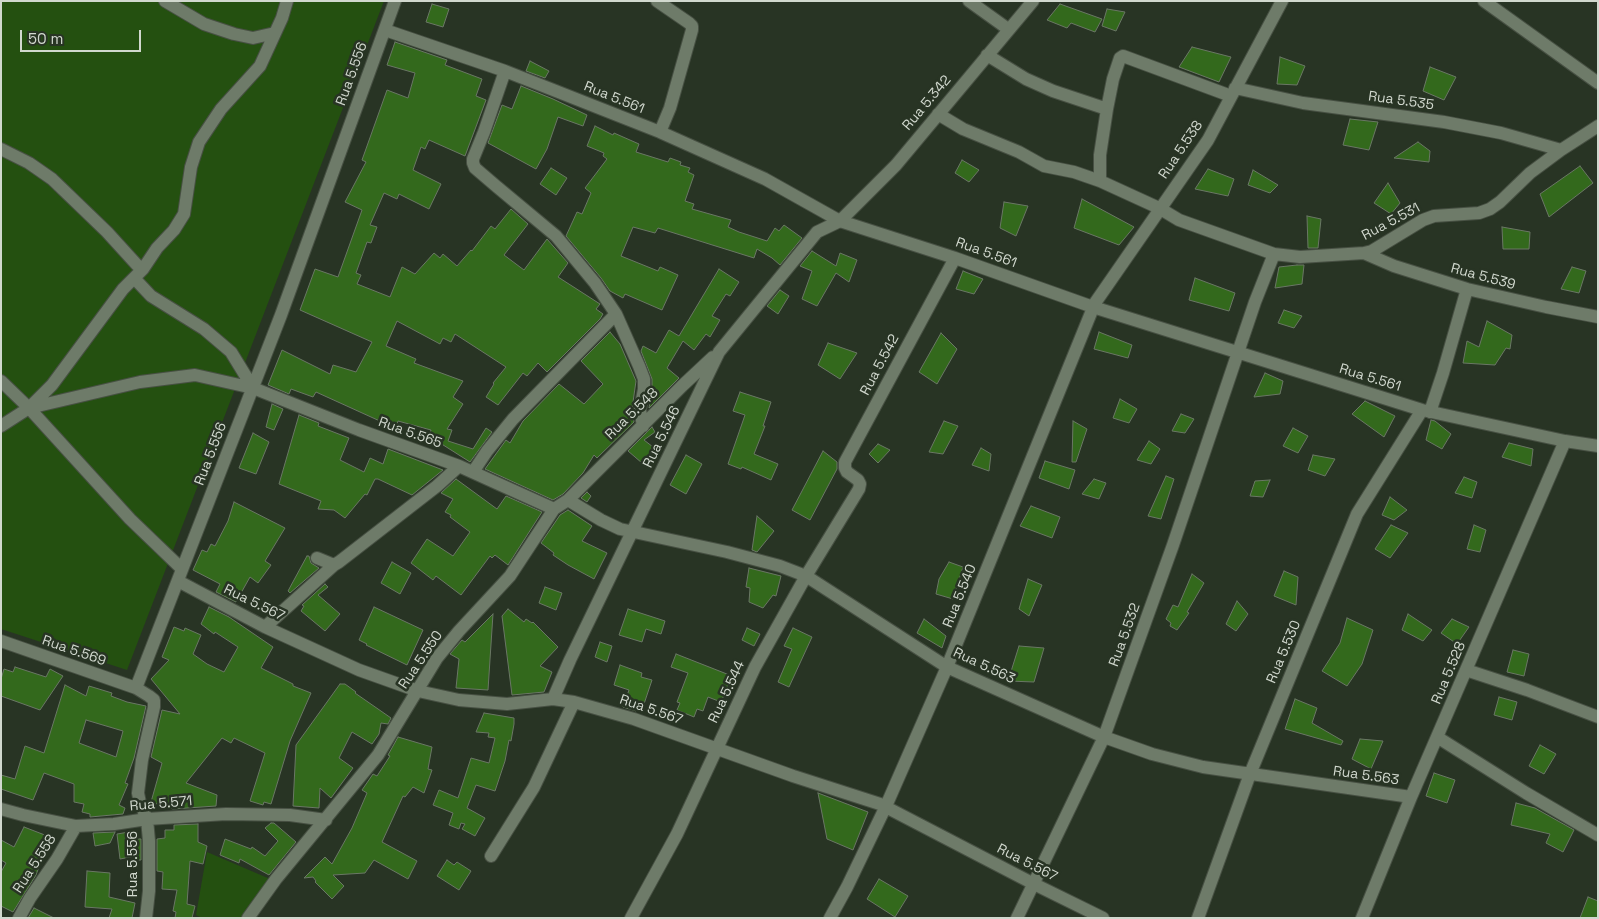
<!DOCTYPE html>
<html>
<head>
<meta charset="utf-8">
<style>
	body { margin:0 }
	#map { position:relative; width:1599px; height:919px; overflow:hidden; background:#283424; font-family:"Space Grotesk",sans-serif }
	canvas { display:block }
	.frame { position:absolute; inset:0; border:2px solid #d1d8ce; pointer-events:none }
	.scale { position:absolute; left:20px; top:30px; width:121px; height:22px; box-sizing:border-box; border:2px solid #d1d8ce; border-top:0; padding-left:6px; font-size:15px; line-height:18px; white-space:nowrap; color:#d1d8ce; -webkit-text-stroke:4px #283424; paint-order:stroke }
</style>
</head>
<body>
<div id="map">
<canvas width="1599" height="919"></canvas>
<div class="frame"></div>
<div class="scale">50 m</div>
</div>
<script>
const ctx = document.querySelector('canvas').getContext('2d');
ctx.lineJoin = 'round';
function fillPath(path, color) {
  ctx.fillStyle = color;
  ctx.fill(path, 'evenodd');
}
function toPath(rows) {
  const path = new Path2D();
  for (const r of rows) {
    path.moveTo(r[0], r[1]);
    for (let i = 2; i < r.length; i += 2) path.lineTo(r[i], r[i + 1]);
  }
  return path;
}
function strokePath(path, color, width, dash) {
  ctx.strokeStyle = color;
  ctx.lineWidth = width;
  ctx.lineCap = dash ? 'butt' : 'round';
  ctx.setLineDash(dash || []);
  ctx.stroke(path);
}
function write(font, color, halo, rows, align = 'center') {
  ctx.font = font + ' "Space Grotesk",sans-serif';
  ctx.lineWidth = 5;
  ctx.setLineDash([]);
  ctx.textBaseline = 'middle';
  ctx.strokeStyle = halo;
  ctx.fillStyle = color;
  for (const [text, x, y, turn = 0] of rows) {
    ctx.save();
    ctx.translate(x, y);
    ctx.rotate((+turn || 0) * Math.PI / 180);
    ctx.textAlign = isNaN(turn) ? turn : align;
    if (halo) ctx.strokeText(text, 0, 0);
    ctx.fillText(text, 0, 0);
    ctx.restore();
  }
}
const green = toPath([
	[1,1,384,1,127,670,1,629],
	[207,852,270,879,244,918,202,918,196,915]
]);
const building = toPath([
	[432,4,449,9,443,27,426,22,432,4],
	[1060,4,1102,19,1095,32,1071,23,1067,28,1047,20,1060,4],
	[1107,9,1125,12,1116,31,1102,26,1107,9],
	[395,42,447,60,445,65,482,79,476,96,486,100,465,156,429,140,425,149,421,147,413,170,441,184,429,209,399,194,397,199,384,193,370,225,377,227,371,243,367,242,356,273,361,275,357,284,390,297,402,267,415,274,434,253,440,258,443,254,457,266,471,250,472,251,491,226,495,229,511,209,528,224,504,255,524,270,547,239,568,263,558,277,600,304,596,309,603,314,600,319,547,372,538,363,527,376,523,373,498,405,486,397,494,384,493,383,506,367,455,334,451,342,443,338,440,344,397,321,386,346,416,359,414,363,463,381,453,397,463,404,447,429,452,430,448,441,473,449,486,428,492,432,470,462,429,436,431,430,398,421,396,427,382,422,316,392,313,397,291,389,289,394,268,385,282,350,330,374,333,365,356,372,372,342,300,310,315,269,338,277,362,210,345,202,366,162,362,160,387,90,408,98,415,73,387,65,395,42],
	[1192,47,1231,57,1219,82,1179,67,1192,47],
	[1280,57,1305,66,1297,85,1277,84,1280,57],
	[530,61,549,71,545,78,526,71,530,61],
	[1430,67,1456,77,1444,100,1423,91,1430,67],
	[521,86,553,99,587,115,583,126,558,117,547,149,536,169,488,143,502,105,512,109,521,86],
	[1350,119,1378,122,1369,150,1343,145,1350,119],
	[595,126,613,135,614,133,639,144,636,152,668,162,670,158,681,162,680,165,690,168,688,172,694,175,685,201,694,204,692,209,731,220,728,227,739,232,767,241,775,228,779,231,784,225,802,238,780,265,772,258,757,249,754,258,658,228,655,233,633,227,621,256,658,271,660,267,678,275,662,310,625,294,623,298,610,291,601,278,566,236,577,212,582,214,591,193,585,188,607,159,603,156,604,153,587,146,595,126],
	[1418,142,1430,151,1429,162,1394,158,1418,142],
	[962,160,979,170,969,182,955,173,962,160],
	[1580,166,1593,183,1549,217,1540,194,1580,166],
	[551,168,567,178,556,195,540,184,551,168],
	[1208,169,1234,179,1228,196,1195,189,1208,169],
	[1253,170,1278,185,1270,193,1248,185,1253,170],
	[1388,183,1400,203,1391,214,1374,203,1388,183],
	[1082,199,1134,227,1119,245,1074,228,1082,199],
	[1004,202,1028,206,1016,236,1000,228,1004,202],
	[1307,216,1321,219,1318,248,1308,248,1307,216],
	[1502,227,1530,232,1529,249,1503,249,1502,227],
	[812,251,836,266,840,253,857,260,849,282,836,273,817,306,802,299,812,271,800,266,812,251],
	[1297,265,1304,265,1302,284,1275,288,1279,267,1297,265],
	[1572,267,1586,271,1579,293,1561,289,1572,267],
	[719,269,739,282,730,296,726,294,712,316,720,320,710,337,706,334,694,350,683,341,667,368,679,378,649,408,652,390,652,379,641,351,643,346,656,353,669,330,679,336,719,269],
	[963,271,983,279,974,294,956,289,963,271],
	[1195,278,1235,293,1229,311,1189,300,1195,278],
	[780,290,789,296,778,314,767,306,780,290],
	[1284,310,1302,316,1294,328,1278,323,1284,310],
	[1487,321,1512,335,1510,349,1506,348,1495,365,1463,363,1467,341,1479,347,1487,321],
	[610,332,620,344,636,381,632,409,634,422,597,458,594,455,583,473,563,494,553,500,485,469,506,440,510,443,523,421,559,384,584,404,603,384,581,361,610,332],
	[1099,332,1132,345,1128,358,1094,349,1099,332],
	[941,333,957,349,937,384,919,372,941,333],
	[828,343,857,353,840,379,818,365,828,343],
	[1265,373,1283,381,1280,394,1254,397,1265,373],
	[740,392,771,402,763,426,765,426,754,454,778,464,771,480,742,467,741,469,728,464,745,415,733,411,740,392],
	[1120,399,1137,409,1129,423,1113,418,1120,399],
	[1365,401,1395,416,1384,437,1352,414,1365,401],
	[272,404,283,409,274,430,266,427,272,404],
	[1181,414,1194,419,1185,433,1172,431,1181,414],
	[299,415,319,423,318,426,349,438,340,460,364,472,370,458,383,464,388,449,443,470,412,495,378,479,375,479,367,495,365,494,345,518,334,510,318,509,321,501,279,484,299,415],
	[1431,420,1435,421,1451,434,1442,449,1426,440,1431,420],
	[944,421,958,426,943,454,929,452,944,421],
	[1073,421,1087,429,1076,462,1072,462,1073,421],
	[652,427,655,432,644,440,653,447,650,451,651,452,642,463,628,451,652,427],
	[1293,428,1308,436,1298,453,1283,446,1293,428],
	[253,433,269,442,256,474,239,468,253,433],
	[1149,441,1160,449,1151,464,1137,460,1149,441],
	[1509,443,1533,449,1531,466,1502,457,1509,443],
	[878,444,890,450,878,463,869,454,878,444],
	[981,448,991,454,989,471,972,465,981,448],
	[823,451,837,462,837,469,810,520,792,510,823,451],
	[686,455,702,464,686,494,670,485,686,455],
	[1313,455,1335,459,1325,476,1308,470,1313,455],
	[1045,461,1075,470,1069,489,1039,478,1045,461],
	[1166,476,1174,479,1161,519,1148,516,1166,476],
	[1464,477,1477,482,1472,498,1455,493,1464,477],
	[456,479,497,509,506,496,542,512,508,565,495,555,492,558,490,556,461,595,436,576,433,580,411,563,427,539,453,556,470,532,450,517,451,515,445,512,453,499,441,493,456,479],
	[1094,479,1106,483,1099,499,1082,494,1094,479],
	[1270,480,1263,497,1250,496,1255,481,1270,480],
	[587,492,591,496,587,502,581,498,587,492],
	[1390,497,1407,510,1394,520,1382,515,1390,497],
	[234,502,285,528,265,561,271,565,258,583,250,577,236,602,216,592,220,584,193,570,202,550,207,552,211,544,215,546,228,521,234,502],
	[1031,506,1060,517,1052,538,1020,526,1031,506],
	[568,510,592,526,582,541,607,553,594,579,568,565,553,555,554,553,541,543,560,515,568,510],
	[757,516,774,531,757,552,752,550,757,516],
	[1391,525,1408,533,1390,558,1375,549,1391,525],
	[1474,525,1486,530,1480,552,1467,549,1474,525],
	[307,556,309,556,311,563,319,568,290,593,288,591,307,556],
	[392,562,411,573,400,594,381,583,392,562],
	[949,562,963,567,953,599,936,594,939,579,949,562],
	[749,568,781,576,776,596,773,595,763,608,749,602,750,588,746,587,749,568],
	[1284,571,1298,577,1296,605,1274,596,1284,571],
	[1192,574,1204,583,1187,612,1189,613,1177,630,1170,626,1171,623,1166,619,1173,605,1178,607,1192,574],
	[1028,579,1042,585,1029,616,1019,609,1028,579],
	[325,584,328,587,318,595,340,614,325,631,301,611,304,606,302,605,325,584],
	[545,587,562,593,556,610,539,603,545,587],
	[1237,601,1248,614,1236,631,1226,624,1237,601],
	[209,607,229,617,273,647,261,668,293,684,293,686,311,693,290,741,271,804,264,802,263,805,250,801,265,753,234,738,231,743,222,738,186,783,217,795,216,806,173,809,151,802,162,763,151,757,162,710,180,714,151,679,169,660,162,657,174,627,184,631,185,628,201,635,193,654,207,664,224,672,238,647,215,632,214,634,201,624,209,607],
	[374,607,423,630,407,665,366,645,367,644,359,640,374,607],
	[508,609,524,622,526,619,532,623,533,622,558,647,540,666,552,672,544,692,512,695,502,616,508,609],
	[628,609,665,621,661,634,646,629,642,642,619,635,628,609],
	[493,614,488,690,456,688,459,659,450,654,462,640,465,642,493,614],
	[1408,614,1432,630,1423,641,1402,630,1408,614],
	[1347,618,1373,630,1362,664,1347,686,1322,671,1340,643,1347,618],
	[924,619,946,636,942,648,917,633,924,619],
	[1452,619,1469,627,1457,644,1441,633,1452,619],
	[747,628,760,634,754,646,742,640,747,628],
	[793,628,812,637,789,687,778,682,792,649,784,646,793,628],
	[600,642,612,646,607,662,595,657,600,642],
	[1019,646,1044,648,1034,682,1008,681,1019,646],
	[1513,650,1529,654,1524,676,1507,672,1513,650],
	[676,654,732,676,721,702,708,697,703,711,697,709,694,717,677,710,680,703,677,702,688,673,671,667,676,654],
	[620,665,642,673,641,677,652,680,644,704,638,702,636,711,623,707,629,690,614,685,620,665],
	[15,667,46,677,50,669,63,676,40,710,1,696,1,679,4,669,13,672,15,667],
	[340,684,345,684,356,692,355,693,391,718,388,724,381,723,379,734,372,744,352,732,339,758,353,768,331,798,320,788,319,808,293,806,296,745,340,684],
	[65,685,86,696,89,686,112,693,111,696,127,702,146,706,134,758,125,783,128,784,119,805,125,808,123,814,90,817,90,814,82,812,84,804,74,802,74,784,44,773,33,800,1,789,1,775,15,779,25,746,44,753,65,685],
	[86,720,123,731,116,757,79,743,86,720],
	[1499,697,1517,702,1512,720,1494,715,1499,697],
	[1295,699,1317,708,1312,723,1343,741,1341,745,1285,729,1295,699],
	[484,713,514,718,514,724,511,741,509,740,505,761,495,791,476,785,467,808,485,818,475,836,462,829,465,824,461,823,459,829,449,825,453,813,433,805,439,790,458,798,471,758,489,763,495,738,488,737,489,733,476,732,484,713],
	[398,737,432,747,428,769,432,770,424,793,413,787,405,797,403,796,382,842,417,861,408,879,374,860,365,873,333,875,344,886,332,899,315,882,316,881,313,877,304,878,325,857,332,864,352,828,367,793,362,790,373,774,377,776,390,756,388,755,398,737],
	[1360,739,1383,741,1371,769,1352,759,1360,739],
	[1540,745,1556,754,1544,774,1529,766,1540,745],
	[1434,773,1455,780,1447,803,1426,796,1434,773],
	[818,793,868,812,853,850,827,839,818,793],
	[1516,803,1535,808,1574,830,1563,852,1546,843,1550,834,1511,825,1516,803],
	[271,823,274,823,296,842,269,875,240,859,239,863,220,855,225,839,251,849,252,847,265,856,278,841,265,828,271,823],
	[198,824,198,842,207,846,203,864,190,861,187,904,195,906,192,918,175,918,176,912,173,911,177,890,162,889,163,872,157,871,157,839,165,838,165,830,174,830,174,825,198,824],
	[24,827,50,837,36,875,13,912,1,906,1,872,6,863,1,860,1,840,14,847,24,827],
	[135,831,137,839,141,839,141,860,135,860,136,856,120,859,117,834,135,831],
	[115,832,110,843,95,846,93,833,115,832],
	[447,860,454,865,457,862,471,871,459,890,437,876,447,860],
	[87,871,110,873,109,897,135,903,132,918,109,918,112,909,85,907,87,871],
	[879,879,908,896,895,917,867,899,879,879],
	[1588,897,1598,901,1598,918,1580,918,1588,897],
	[34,908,54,918,28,918,34,908]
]);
const minor = toPath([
	[165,1,204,24,234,34,253,38,275,33],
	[657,1,689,23,692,26,692,30,670,108,660,132],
	[969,1,1008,29],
	[1484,1,1598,83],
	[385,30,505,71,660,132,765,179,840,221,955,258,1093,307,1422,410,1565,441,1598,446],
	[987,55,1026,79,1053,91,1107,109],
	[505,71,484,132,473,159,473,163,475,168,496,186,556,236,595,283,616,314,639,366,644,379,644,389,640,410,643,426],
	[1235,88,1303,103,1444,122,1501,133,1561,150],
	[938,114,963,129,1019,152,1044,166,1074,172,1100,181,1159,208,1179,220,1274,254,1300,257,1364,253,1372,251,1423,220,1434,216,1479,213,1490,209,1500,202,1530,173,1561,150,1598,126],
	[1,149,29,163,52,179,107,232,137,265,143,269],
	[1100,181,1100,155,1107,109,1113,79,1120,58,1123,56,1231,96],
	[1364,253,1394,266,1467,289,1546,307,1598,317],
	[134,278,151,296,204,329,231,352,253,388],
	[1,381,29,408,130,519,182,569],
	[29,408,140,382,195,375,253,388,359,430,459,466,554,509],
	[1430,412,1443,373,1467,289],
	[1,426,29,408,52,385,123,289,143,269,157,248,174,230,184,214,191,167,199,142,221,109,260,66,282,18,287,1],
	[473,472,487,451,513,419,616,314],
	[568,500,601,520,620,529,727,552,780,566,806,576,947,667,1104,737,1152,754,1203,767,1411,797],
	[317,558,334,565,339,562,437,486,459,466],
	[178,581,265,627,359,670,418,691,459,700,507,704,553,699,574,702,634,719,793,776,880,804,1034,884,1103,918],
	[265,627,334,565],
	[1,641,136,688,149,696,154,700,154,707,142,760,138,793,140,803,147,819,149,841,149,891,146,918],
	[1466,670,1527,690,1598,717],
	[136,688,281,315,395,1],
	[553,699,570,660,719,352,817,232,840,221,896,165,1033,1],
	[1437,737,1526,793,1598,835],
	[1,809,23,815,76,826,114,824,147,819,226,814,290,815,326,820],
	[491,856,534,787,574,702],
	[19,918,30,898,57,859,76,826],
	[248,918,276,879,378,755,437,658,459,631,510,576,554,509,568,500,682,386,713,357],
	[631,918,677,834,755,667,806,576,859,489,860,484,858,480,847,472,845,468,845,462,955,258],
	[830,918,847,887,886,806,947,667,1095,303,1208,140,1282,1],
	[1017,918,1104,737,1173,545,1255,302,1274,254],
	[1198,918,1250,774,1357,514,1422,410],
	[1362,918,1411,797,1565,441]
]);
const streetNames = [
	["Rua 5.556",352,74,-70],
	["Rua 5.561",614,98,22],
	["Rua 5.535",1401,101,8],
	["Rua 5.342",927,103,-50],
	["Rua 5.538",1181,150,-56],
	["Rua 5.531",1391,222,-28],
	["Rua 5.561",986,253,20],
	["Rua 5.539",1483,277,15],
	["Rua 5.542",880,365,-62],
	["Rua 5.561",1370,378,17],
	["Rua 5.548",632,414,-44],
	["Rua 5.565",410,433,20],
	["Rua 5.546",662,437,-64],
	["Rua 5.556",211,454,-69],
	["Rua 5.540",960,596,-68],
	["Rua 5.567",254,603,26],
	["Rua 5.532",1125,635,-70],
	["Rua 5.569",74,651,19],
	["Rua 5.530",1284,652,-67],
	["Rua 5.550",421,660,-56],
	["Rua 5.563",984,666,25],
	["Rua 5.528",1449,673,-67],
	["Rua 5.544",727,692,-65],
	["Rua 5.567",651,710,19],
	["Rua 5.563",1366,776,8],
	["Rua 5.571",161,804,-5],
	["Rua 5.567",1027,863,27],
	["Rua 5.558",35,864,-57],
	["Rua 5.556",133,864,-90]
];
fillPath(green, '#245010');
fillPath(building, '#33691c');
strokePath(building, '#6a7765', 1);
strokePath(minor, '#475043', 14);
strokePath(minor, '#6e7b69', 12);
write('14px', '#d1d8ce', '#283424', streetNames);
</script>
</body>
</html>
